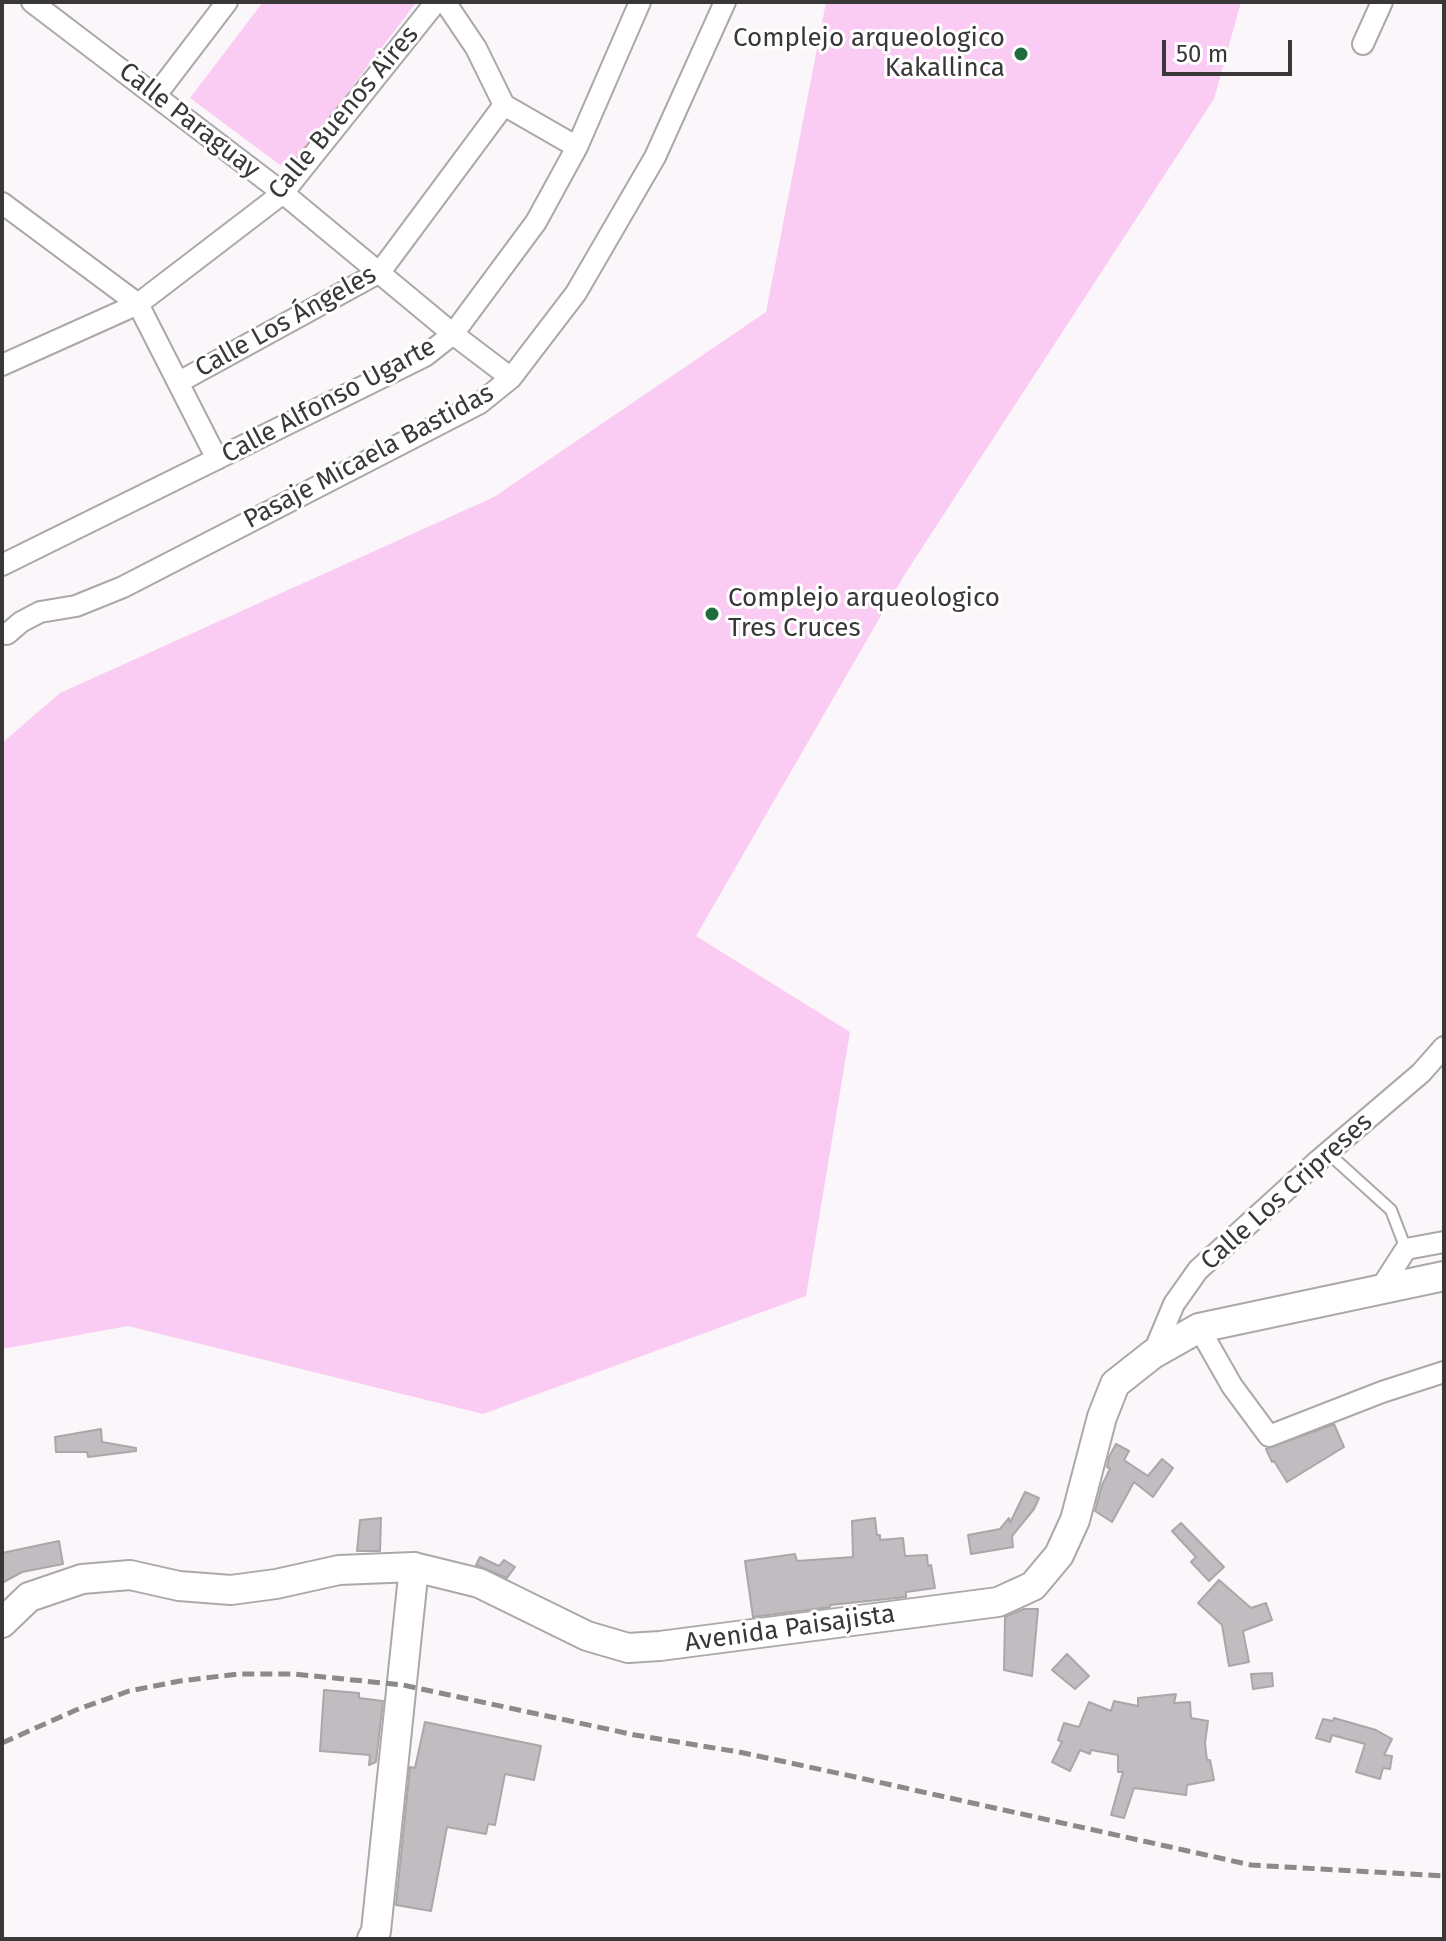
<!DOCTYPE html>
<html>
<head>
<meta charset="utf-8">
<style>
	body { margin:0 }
	#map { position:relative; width:1446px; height:1941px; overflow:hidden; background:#faf6f9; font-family:"Fira Sans",sans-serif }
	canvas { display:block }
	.frame { position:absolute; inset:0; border:4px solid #393738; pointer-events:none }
	.scale { position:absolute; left:1162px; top:40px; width:130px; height:36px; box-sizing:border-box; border:4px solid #393738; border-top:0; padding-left:10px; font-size:24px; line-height:28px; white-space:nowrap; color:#393738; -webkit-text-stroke:6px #fff; paint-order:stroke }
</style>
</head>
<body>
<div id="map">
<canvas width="1446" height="1941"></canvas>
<div class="frame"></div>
<div class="scale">50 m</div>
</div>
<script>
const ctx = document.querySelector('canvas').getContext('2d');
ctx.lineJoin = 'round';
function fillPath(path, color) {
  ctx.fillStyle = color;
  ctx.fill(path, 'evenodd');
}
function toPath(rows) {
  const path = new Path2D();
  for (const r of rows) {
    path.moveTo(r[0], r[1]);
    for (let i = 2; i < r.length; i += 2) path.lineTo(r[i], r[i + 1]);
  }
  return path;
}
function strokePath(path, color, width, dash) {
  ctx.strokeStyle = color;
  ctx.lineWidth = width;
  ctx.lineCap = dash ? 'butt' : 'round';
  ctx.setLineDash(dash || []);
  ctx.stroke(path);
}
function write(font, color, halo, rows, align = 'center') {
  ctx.font = font + ' "Fira Sans",sans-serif';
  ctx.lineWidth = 6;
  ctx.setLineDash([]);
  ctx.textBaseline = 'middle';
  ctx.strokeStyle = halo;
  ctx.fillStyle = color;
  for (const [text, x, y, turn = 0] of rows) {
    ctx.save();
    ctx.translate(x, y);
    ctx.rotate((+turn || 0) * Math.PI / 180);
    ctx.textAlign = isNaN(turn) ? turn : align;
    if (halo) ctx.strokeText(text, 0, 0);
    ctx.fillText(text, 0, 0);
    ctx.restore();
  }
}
const green = toPath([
	[263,2,412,2,415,4,288,171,190,98],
	[826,2,1241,2,1214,99,905,574,696,936,850,1032,806,1296,483,1414,128,1326,2,1349,2,743,60,693,494,497,766,312]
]);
const building = toPath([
	[1334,1424,1344,1447,1287,1482,1274,1461,1272,1462,1266,1449,1334,1424],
	[101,1429,102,1442,136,1448,136,1451,88,1457,87,1452,56,1452,55,1437,101,1429],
	[1116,1444,1129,1451,1124,1460,1148,1476,1162,1459,1173,1468,1153,1497,1134,1482,1112,1522,1095,1511,1102,1485,1110,1469,1107,1467,1109,1457,1116,1444],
	[1025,1492,1039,1498,1034,1509,1012,1536,1013,1547,971,1554,968,1535,1000,1529,1009,1518,1010,1523,1025,1492],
	[381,1518,380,1551,357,1551,360,1520,381,1518],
	[875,1518,877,1535,880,1535,880,1540,903,1538,905,1556,927,1555,928,1566,931,1565,935,1588,906,1592,906,1597,830,1605,830,1607,753,1617,745,1561,795,1554,797,1561,853,1557,852,1521,875,1518],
	[1181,1523,1224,1567,1209,1581,1191,1562,1196,1557,1172,1531,1181,1523],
	[59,1541,63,1564,22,1572,2,1583,2,1553,59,1541],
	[480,1557,499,1566,504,1560,515,1567,507,1578,476,1565,480,1557],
	[1219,1580,1251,1608,1266,1603,1272,1620,1243,1631,1249,1662,1229,1666,1222,1625,1198,1603,1219,1580],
	[1024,1609,1038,1609,1032,1676,1004,1670,1005,1617,1024,1609],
	[1067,1654,1089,1676,1075,1689,1052,1670,1067,1654],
	[1272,1673,1273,1686,1253,1689,1251,1674,1272,1673],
	[324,1690,359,1693,359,1698,383,1701,376,1762,369,1765,370,1755,320,1751,324,1690],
	[1176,1694,1174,1703,1190,1702,1191,1718,1208,1721,1205,1743,1207,1760,1210,1760,1214,1780,1187,1785,1186,1795,1134,1788,1124,1818,1111,1815,1123,1772,1118,1772,1118,1755,1091,1750,1090,1754,1080,1750,1070,1771,1052,1762,1062,1742,1058,1740,1064,1723,1079,1727,1089,1702,1111,1711,1114,1701,1138,1706,1138,1698,1176,1694],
	[1334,1718,1376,1730,1392,1739,1384,1755,1392,1756,1390,1769,1383,1768,1380,1779,1356,1772,1365,1744,1332,1735,1330,1742,1316,1738,1323,1719,1333,1721,1334,1718],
	[425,1722,541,1746,534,1780,505,1774,495,1825,488,1824,486,1834,447,1827,431,1911,396,1905,410,1767,415,1768,425,1722]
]);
const lane = toPath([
	[1328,1153,1391,1210,1406,1249]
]);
const street = toPath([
	[32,2,283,193,453,334,511,378],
	[445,2,476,48,504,105,577,147],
	[1363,44,1382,2],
	[156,95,227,2],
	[2,203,138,304,217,459],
	[2,365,138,304,283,193,436,2],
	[179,382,380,272,504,105],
	[2,565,425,356,453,334,536,222,577,147,640,2],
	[7,634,21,622,40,612,76,606,123,587,480,403,511,378,576,293,655,157,725,2],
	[1379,1291,1406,1249,1444,1242],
	[1199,1328,1232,1386,1269,1436,1382,1392,1444,1372],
	[1153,1354,1174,1304,1198,1270,1319,1160,1421,1073,1444,1047]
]);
const secondary = toPath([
	[2,1623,29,1597,82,1579,130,1575,179,1586,231,1590,276,1584,339,1570,414,1567,479,1583,587,1636,628,1648,660,1646,998,1602,1033,1586,1059,1555,1075,1520,1102,1417,1115,1384,1153,1354,1199,1328,1444,1276],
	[372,1939,376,1931,414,1567]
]);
const rail = toPath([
	[2,1743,76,1710,129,1691,180,1681,238,1674,294,1674,403,1685,635,1735,739,1752,851,1776,1251,1865,1444,1876]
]);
const markers = [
	[1021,54,8,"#216e3d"],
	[712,614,8,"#216e3d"]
];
const poiNames = [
	["Complejo arqueologico",1005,39],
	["Kakallinca",1005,69],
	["Complejo arqueologico",728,599,"left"],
	["Tres Cruces",728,629,"left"]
];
const streetNames = [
	["Calle Buenos Aires",344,113,-50],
	["Calle Paraguay",189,121,38],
	["Calle Los Ángeles",286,322,-29],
	["Calle Alfonso Ugarte",329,401,-28],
	["Pasaje Micaela Bastidas",369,457,-28],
	["Calle Los Cripreses",1287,1192,-42],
	["Avenida Paisajista",790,1629,-8]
];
fillPath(green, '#fbccf3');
fillPath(building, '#c0bcc0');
strokePath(building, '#aaa6a9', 2);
strokePath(lane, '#aba7aa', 14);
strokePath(street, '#aba7aa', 24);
strokePath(secondary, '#aba7aa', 32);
strokePath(lane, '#fff', 10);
strokePath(street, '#fff', 20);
strokePath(secondary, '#fff', 28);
strokePath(rail, '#8c898b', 5, [12, 6]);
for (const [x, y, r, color] of markers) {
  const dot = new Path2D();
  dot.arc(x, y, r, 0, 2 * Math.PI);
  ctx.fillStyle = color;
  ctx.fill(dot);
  strokePath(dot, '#fff', 3);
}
write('26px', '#393738', '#fff', poiNames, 'right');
write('26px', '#393738', '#fff', streetNames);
</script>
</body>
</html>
